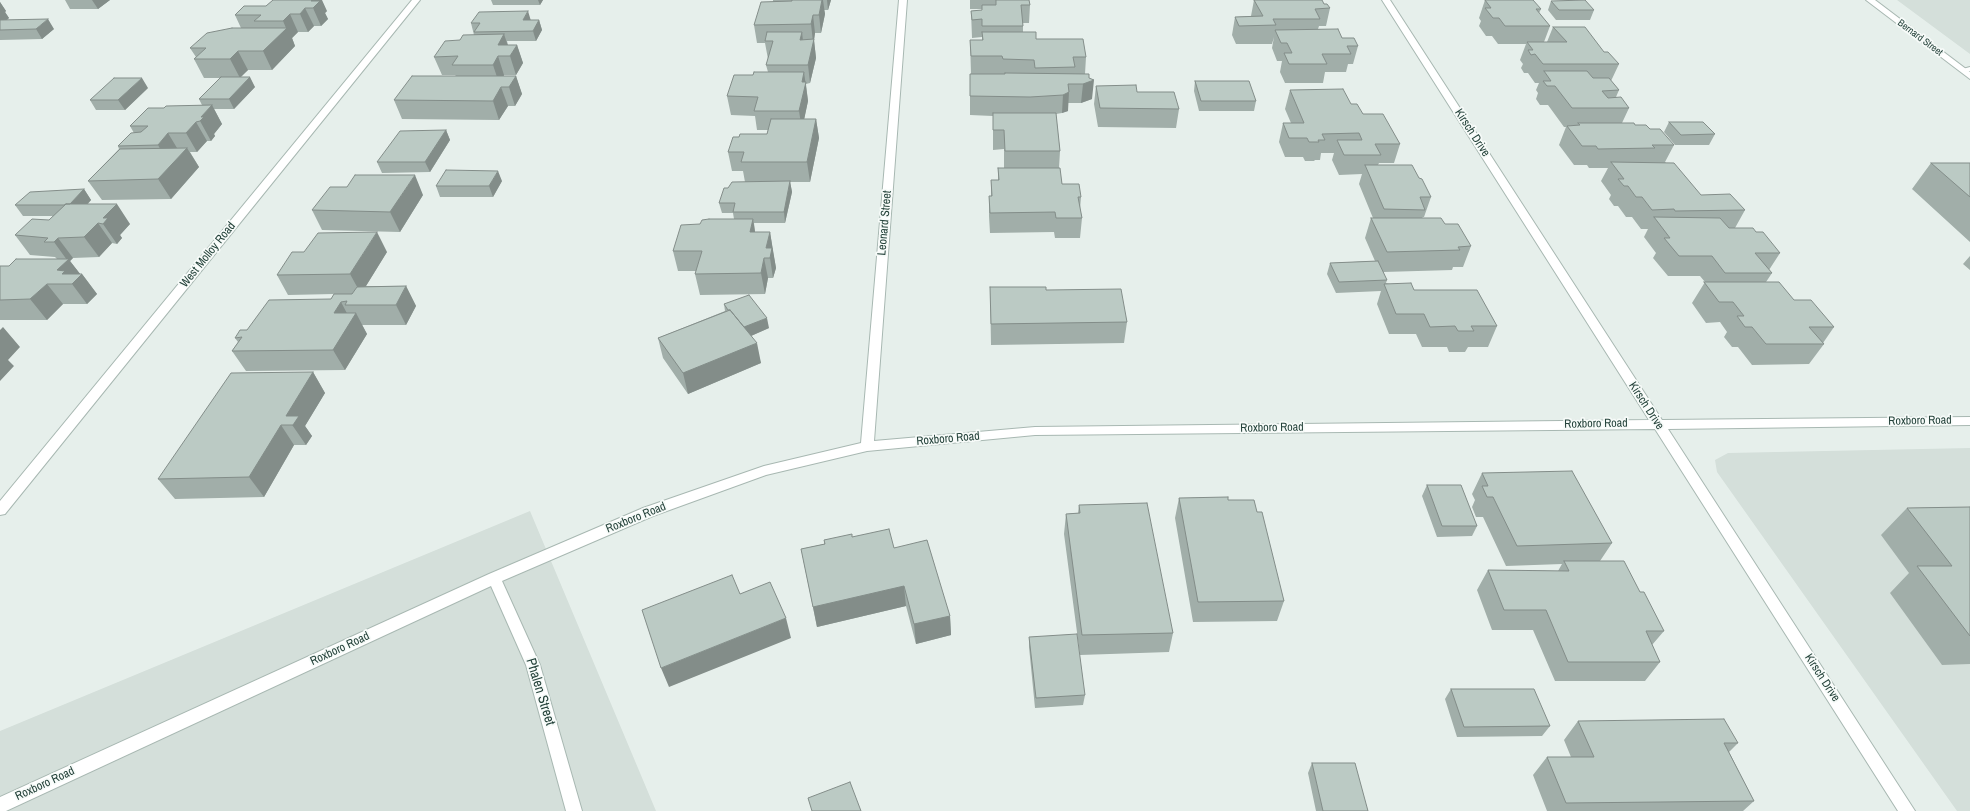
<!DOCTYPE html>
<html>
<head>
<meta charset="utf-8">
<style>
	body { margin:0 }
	canvas { display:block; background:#e6efeb }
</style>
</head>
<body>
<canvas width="1970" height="811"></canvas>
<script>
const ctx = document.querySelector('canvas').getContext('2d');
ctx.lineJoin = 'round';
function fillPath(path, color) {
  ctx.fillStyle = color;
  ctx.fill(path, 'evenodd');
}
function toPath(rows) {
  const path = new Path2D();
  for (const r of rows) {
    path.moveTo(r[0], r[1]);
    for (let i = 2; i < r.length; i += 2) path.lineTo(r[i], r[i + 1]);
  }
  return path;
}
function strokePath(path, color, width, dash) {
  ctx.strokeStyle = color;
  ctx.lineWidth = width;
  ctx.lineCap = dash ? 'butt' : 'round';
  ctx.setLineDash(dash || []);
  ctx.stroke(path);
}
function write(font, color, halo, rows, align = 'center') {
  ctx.font = font + ' "Archivo Narrow",sans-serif';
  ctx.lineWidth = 3.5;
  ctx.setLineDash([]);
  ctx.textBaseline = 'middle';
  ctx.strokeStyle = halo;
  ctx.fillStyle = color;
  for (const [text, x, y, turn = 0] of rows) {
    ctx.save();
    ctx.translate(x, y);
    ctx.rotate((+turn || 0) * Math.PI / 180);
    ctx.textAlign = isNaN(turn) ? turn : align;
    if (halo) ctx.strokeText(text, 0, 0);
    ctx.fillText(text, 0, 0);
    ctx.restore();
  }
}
const built = toPath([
	[1897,0,1970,0,1970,54],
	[1970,448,1970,811,1957,811,1717,472,1715,460,1728,453],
	[530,511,656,811,0,811,0,731]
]);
const lane = toPath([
	[1970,67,1970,71,1963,72,1959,70,1970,67]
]);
const street = toPath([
	[412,0,420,0,5,514,0,515,0,501,412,0],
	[899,0,907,0,874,441,1035,427,1649,420,1382,0,1390,0,1662,420,1970,417,1970,425,1668,429,1915,811,1898,811,1655,429,1035,435,867,451,766,475,653,516,502,581,540,665,582,811,566,811,526,665,491,586,6,811,0,811,0,797,489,574,643,508,764,466,861,443,899,0],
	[1866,0,1875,0,1970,72,1970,79,1866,0]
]);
const wall = toPath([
	[65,0,110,0,98,9,70,9],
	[273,0,327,11,325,13,328,19,321,26,314,26,308,32,298,32,292,38,295,46,272,70,248,70,240,77,255,87,234,109,214,109,222,124,214,134,215,136,211,141,207,141,197,152,190,152,199,167,171,199,102,200,88,181,119,149,118,146,134,133,130,126,164,108,202,105,199,99,221,78,204,78,194,59,196,57,190,48,241,28,235,15,266,6],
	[491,0,543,0,540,5,493,5],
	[773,0,831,0,828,10,824,10,825,14,821,33,815,33,814,40,816,58,810,83,806,84,808,101,804,119,816,119,819,138,810,182,790,182,792,192,785,223,754,223,755,232,770,232,773,252,776,268,773,278,768,278,765,294,700,295,695,274,696,271,678,271,673,251,700,224,734,219,733,213,722,213,719,203,728,188,745,182,743,171,732,171,728,152,739,137,767,134,768,130,757,130,755,116,731,115,727,96,753,75,768,72,766,65,768,59,765,43,757,43,754,25,773,2],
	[970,0,1029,0,1030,5,1029,23,1023,23,1023,32,1036,39,1086,57,1085,74,1089,78,1092,99,1081,103,1068,103,1068,111,1062,113,1056,114,1060,151,1059,168,1062,184,1081,197,1080,209,1082,218,1080,238,1055,238,1054,232,990,233,989,216,989,196,991,196,991,180,998,180,998,168,1004,168,1004,149,993,150,993,116,970,115,970,96,971,74,970,40,982,40,982,37,972,38,971,11,982,10,982,9,970,9],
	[1254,0,1324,4,1330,8,1326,26,1319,26,1318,29,1342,38,1358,46,1353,64,1348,64,1346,72,1325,72,1323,83,1285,83,1280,72,1282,61,1277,61,1272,48,1274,37,1272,44,1236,44,1232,35,1235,17,1251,16],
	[1485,0,1541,9,1539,13,1550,26,1544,42,1547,42,1553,27,1604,52,1619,64,1611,81,1619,90,1616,97,1629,108,1622,123,1635,125,1650,129,1674,145,1665,162,1701,195,1745,210,1735,228,1756,232,1780,253,1769,270,1772,273,1766,282,1834,327,1823,343,1824,344,1809,364,1752,365,1738,347,1732,347,1724,337,1727,332,1720,322,1706,323,1692,303,1705,282,1700,276,1668,276,1653,258,1656,253,1644,237,1648,229,1641,229,1632,217,1626,217,1618,206,1614,206,1609,199,1611,195,1601,181,1608,168,1589,168,1587,165,1574,165,1559,145,1566,127,1564,127,1548,105,1540,105,1536,99,1538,93,1536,90,1539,83,1535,83,1528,73,1524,73,1521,68,1523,64,1520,60,1526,44,1498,44,1492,36,1486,36,1479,26,1481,21,1479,18],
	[1551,1,1594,10,1590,20,1556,20,1548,10],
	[0,2,6,11,5,12,9,18,7,20,54,29,42,39,0,40],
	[531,20,539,20,542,30,536,41,507,41,508,45,517,45,523,63,516,75,504,75,504,76,516,76,522,94,515,106,508,106,499,120,402,119,394,100,456,76,455,75,442,75,434,57,474,35,471,23],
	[1195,81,1256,101,1254,111,1199,111,1194,91],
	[1096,86,1137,92,1179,109,1176,128,1098,127,1094,104],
	[148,88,125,110,96,110,90,100],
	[1290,90,1351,104,1400,144,1394,163,1379,163,1378,165,1419,178,1431,197,1424,217,1423,217,1422,218,1445,224,1471,246,1463,267,1453,267,1452,270,1383,272,1387,280,1386,283,1414,290,1497,326,1488,347,1468,347,1465,352,1449,352,1447,347,1422,347,1416,334,1389,334,1377,304,1381,291,1336,293,1327,274,1330,263,1375,261,1365,238,1371,218,1373,218,1359,184,1362,174,1339,175,1332,160,1334,153,1321,153,1320,160,1315,160,1314,161,1305,161,1303,157,1285,157,1279,142,1283,123,1291,123,1285,109],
	[1669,122,1715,134,1709,145,1675,145,1664,132],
	[446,130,450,140,430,172,382,173,377,162],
	[1931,163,1970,163,1970,242,1912,189],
	[502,181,493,197,440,197,436,186],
	[84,189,91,200,88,204,130,224,120,235,122,238,117,244,112,243,99,257,73,258,70,261,80,274,82,274,97,294,87,304,63,304,47,320,0,320,0,266,9,266,57,259,55,257,30,255,15,235,49,220,53,216,23,216,15,205],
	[423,195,400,232,322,230,312,210],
	[387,252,366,286,406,286,416,306,406,325,362,325,367,334,345,370,246,371,232,351,238,342,235,338,331,299,334,294,288,295,277,275],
	[1970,256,1970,270,1963,264],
	[990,287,1046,290,1127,322,1124,343,991,345],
	[724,304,769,328,751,336,761,363,688,394,663,358,658,338,725,311],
	[313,372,325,393,305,426,312,436,306,445,294,445,264,497,175,499,158,479],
	[1482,473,1612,543,1600,561,1640,592,1664,631,1652,645,1660,662,1645,681,1555,681,1533,630,1492,630,1477,590,1488,570,1558,571,1562,564,1506,566,1483,517,1476,517,1472,507,1475,500,1472,494],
	[1427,485,1477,526,1472,536,1437,537,1422,496],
	[1179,498,1228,500,1257,512,1284,601,1277,621,1193,622,1175,518],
	[1079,505,1173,633,1169,652,1080,655,1064,534,1066,514,1078,513],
	[1970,507,1970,664,1942,665,1890,593,1909,573,1881,535,1907,508],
	[852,537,894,548,950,616,951,635,916,644,906,606,817,627,801,549,824,544,824,540],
	[1029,637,1085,695,1083,705,1035,708,1029,647],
	[1451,689,1550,726,1542,736,1457,737,1445,699],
	[1578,721,1738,743,1729,752,1754,801,1743,811,1547,811,1533,775,1547,757,1571,757,1564,740],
	[1312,763,1368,811,1316,811,1308,773]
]);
const shadedWall = toPath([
	[92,0,110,0,98,9],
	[312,0,322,0,327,11,325,13,328,19,321,26,313,8,311,1],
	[538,0,543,0,540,5],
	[822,0,823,0,825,14,821,33,819,15],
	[827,0,831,0,828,10],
	[0,2,6,11,5,12,9,18,0,25],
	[305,8,314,26,308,32,300,14],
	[528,11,531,21,523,20],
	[290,14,298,32,292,38,295,46,272,70,263,51,286,28,283,21],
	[813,15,815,33,814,40,816,58,810,83,808,65,813,42,811,24],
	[48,19,54,29,42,39,36,29],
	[539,20,542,30,536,41,533,31],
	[802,32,804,50,800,40],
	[504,34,510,52,498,45],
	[517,45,523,63,516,75,510,56],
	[238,51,248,70,240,78,230,59],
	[498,56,504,75,499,83,493,65],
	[804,72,808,101,802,130,799,111,802,82],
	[516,76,522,94,515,106,509,87],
	[250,77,255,87,234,109,229,99],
	[142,78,148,88,125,110,118,100],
	[1094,80,1092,99,1081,103,1083,84],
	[501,87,508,106,499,120,493,101],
	[1069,92,1068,111,1062,113,1063,95],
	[212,105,222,124,214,134,215,136,211,141,200,121,201,117],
	[816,119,819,138,810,182,807,162],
	[196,122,207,141,197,152,186,133],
	[446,130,450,140,430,172,425,162],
	[168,133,180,153,169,165,158,145],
	[187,148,199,167,171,199,158,179],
	[498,171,502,181,493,197,489,186],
	[415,175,423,195,400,232,390,212],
	[790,181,792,192,785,223,784,212],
	[84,189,91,200,76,216,69,205],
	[117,204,130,224,120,235,122,238,117,244,103,224,103,218],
	[753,219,756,238,750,232],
	[98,223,112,243,99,257,84,237],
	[377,232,387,252,361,294,350,274],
	[770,232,776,268,773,278,770,258,766,248],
	[58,238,73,258,70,261,81,275,82,274,97,294,87,304,72,284,57,270,67,260,54,242],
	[764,258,768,278,765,294,761,273],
	[47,284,63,304,47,320,30,299],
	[406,286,416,306,406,325,396,305],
	[341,302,351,321,356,313,367,334,345,370,333,350,334,313],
	[767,318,769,328,744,339,741,328],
	[3,327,20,347,8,360,14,366,0,381,0,330],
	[757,343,761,363,688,394,683,373],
	[313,372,325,393,305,426,312,436,306,445,286,416],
	[281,425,294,445,264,497,249,477],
	[904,586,906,606,817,627,813,607],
	[950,616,951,635,916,644,914,624],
	[786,618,791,638,669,687,661,668]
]);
const building = toPath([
	[273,0,312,0,311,1,320,1,313,8,305,8,300,14,290,14,283,21,254,21,261,15,235,15,244,6,266,6,273,0],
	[792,0,822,0,819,15,813,15,811,24,754,25,761,2,792,1,792,0],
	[996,0,1029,0,1030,5,1021,5,1023,26,982,26,982,19,972,20,971,11,982,10,982,5,996,5,996,0],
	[1254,0,1322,0,1324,4,1327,4,1330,8,1315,9,1320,19,1273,19,1276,25,1239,26,1235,17,1263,16,1254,0],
	[1485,0,1533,0,1541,9,1536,9,1550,26,1505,26,1499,18,1493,18,1485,8,1491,8,1485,0],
	[1585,0,1594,10,1559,10,1551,1,1585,0],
	[528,11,523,20,539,20,533,31,474,32,480,23,471,23,479,12,528,11],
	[48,19,36,29,0,30,0,20,48,19],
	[1553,27,1585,27,1604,52,1608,52,1619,64,1543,64,1535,54,1531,55,1528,50,1533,50,1527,42,1567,42,1553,27],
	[232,28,287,28,263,51,238,51,230,59,194,59,206,48,190,48,207,33,232,28],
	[1338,29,1342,38,1354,38,1358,46,1347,46,1351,54,1322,54,1327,64,1289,64,1284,53,1292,53,1287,43,1281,43,1275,30,1338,29],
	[767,32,802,32,800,40,814,39,808,65,766,65,773,41,765,41,767,32],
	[982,32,1036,32,1036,39,1083,39,1086,57,1073,57,1075,67,1035,68,1034,60,1003,59,1002,56,971,56,970,40,983,40,982,32],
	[504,34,498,45,517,45,510,56,498,56,493,65,452,65,458,56,434,57,445,41,460,40,463,35,504,34],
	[1544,71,1587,71,1593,78,1609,78,1619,90,1602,91,1608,98,1621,97,1629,108,1572,108,1555,86,1547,86,1543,81,1551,81,1544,71],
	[754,72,804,72,802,82,806,82,799,111,754,111,758,97,727,96,734,75,753,75,754,72],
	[1005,73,1089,74,1089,78,1094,80,1083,84,1068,84,1069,92,1063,95,1030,97,970,96,970,74,1005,74,1005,73],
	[412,76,516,76,509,87,501,87,493,101,394,100,412,76],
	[221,77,250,77,229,99,199,99,221,77],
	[114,78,142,78,118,100,90,100,114,78],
	[1195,81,1249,81,1256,101,1201,101,1195,81],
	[1136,85,1137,92,1174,92,1179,109,1100,108,1096,86,1136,85],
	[1343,89,1351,104,1357,104,1363,114,1383,114,1400,144,1375,144,1381,155,1344,155,1337,140,1362,140,1359,133,1322,134,1325,140,1318,140,1319,142,1309,142,1307,138,1289,138,1283,123,1304,123,1290,90,1343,89],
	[212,105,201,117,204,117,200,121,196,122,186,133,168,133,158,145,118,146,131,133,141,132,148,126,130,126,148,108,164,108,166,106,212,105],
	[993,113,1056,113,1060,151,1005,151,1004,130,993,130,993,113],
	[771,119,816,119,807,162,741,162,744,152,728,152,733,137,739,137,740,134,767,134,771,119],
	[1669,122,1703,122,1715,134,1681,135,1669,122],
	[1578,123,1634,123,1635,125,1646,125,1650,129,1660,129,1674,145,1652,145,1655,148,1598,149,1596,146,1582,146,1567,126,1580,125,1578,123],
	[446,130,425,162,377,162,400,131,446,130],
	[187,148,158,179,88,181,120,149,187,148],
	[1611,162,1674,163,1701,195,1730,194,1745,210,1675,211,1674,209,1652,210,1642,197,1636,197,1628,186,1624,186,1618,179,1624,179,1611,162],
	[1931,163,1970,163,1970,197,1931,163],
	[1365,165,1412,165,1419,178,1422,179,1431,197,1420,197,1425,210,1384,209,1365,165],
	[998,168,1060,168,1062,184,1079,184,1081,197,1078,197,1082,218,1056,218,1055,212,990,213,989,196,992,196,991,180,999,180,998,168],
	[446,170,498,171,489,186,436,186,446,170],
	[355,175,415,175,390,212,312,210,330,187,347,187,355,175],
	[790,181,784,212,733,212,735,203,719,203,724,188,728,188,732,182,790,181],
	[84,189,70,204,66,204,64,205,15,205,30,192,84,189],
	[66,204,117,204,103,218,108,218,103,224,98,223,84,237,58,238,54,242,44,242,48,238,15,235,32,219,49,220,66,204],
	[1654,217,1720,218,1729,228,1753,228,1756,232,1763,232,1780,253,1755,253,1772,273,1725,273,1712,256,1679,256,1664,238,1670,238,1654,217],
	[1371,218,1441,218,1445,224,1458,224,1471,246,1458,247,1460,250,1387,252,1371,218],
	[709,219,753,219,750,232,770,232,766,248,772,248,770,258,764,258,761,273,695,274,702,251,673,251,681,225,700,224,702,220,709,219],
	[377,232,350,274,277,275,292,252,304,252,318,233,377,232],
	[16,259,69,259,57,270,65,271,62,274,82,274,72,284,47,284,30,299,0,300,0,266,9,266,16,259],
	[1378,261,1387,280,1339,282,1330,263,1378,261],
	[1704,282,1779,282,1794,300,1811,300,1834,327,1809,327,1824,344,1766,344,1752,327,1745,327,1737,316,1744,316,1733,302,1719,302,1704,282],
	[1411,283,1414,290,1477,290,1497,326,1471,326,1474,331,1458,331,1455,326,1430,327,1424,314,1396,314,1384,284,1411,283],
	[406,286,396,305,345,305,347,301,341,302,334,313,356,313,333,350,232,351,242,337,235,338,240,330,247,330,269,300,331,299,334,294,352,294,357,287,406,286],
	[990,287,1046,287,1046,290,1121,289,1127,322,991,324,990,287],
	[749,295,767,318,744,327,730,310,728,310,724,304,749,295],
	[730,310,757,343,683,373,658,338,730,310],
	[313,372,286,416,299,416,293,425,281,425,249,477,158,479,231,373,313,372],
	[1572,471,1612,543,1517,546,1493,497,1487,497,1482,486,1488,486,1482,473,1572,471],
	[1427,485,1461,485,1477,526,1442,526,1427,485],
	[1228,497,1228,500,1254,500,1257,512,1262,512,1284,601,1198,602,1179,498,1228,497],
	[1147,503,1173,633,1082,635,1066,514,1080,513,1079,505,1147,503],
	[1970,507,1970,636,1917,566,1952,566,1907,508,1970,507],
	[889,529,894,548,927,540,950,616,914,624,904,586,813,607,801,549,825,544,824,540,852,534,852,537,889,529],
	[1564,561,1624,561,1640,592,1644,592,1664,631,1646,631,1660,662,1568,662,1546,610,1504,610,1488,570,1569,571,1564,561],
	[732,575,740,594,770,582,786,618,661,668,642,610,732,575],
	[1077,634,1085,695,1036,698,1029,637,1077,634],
	[1451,689,1534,689,1550,726,1464,727,1451,689],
	[1724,719,1738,743,1724,743,1754,801,1566,803,1547,757,1594,757,1578,721,1724,719],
	[1312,763,1355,763,1368,811,1323,811,1312,763],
	[850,782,861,811,812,811,808,798,850,782]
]);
const farStreetnames = [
	["Bernard Street",1920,38,37]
];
const streetNames = [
	["Kirsch Drive",1472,133,57],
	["Leonard Street",885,223,-85],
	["West Molloy Road",208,255,-51],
	["Kirsch Drive",1646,406,57],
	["Roxboro Road",1920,421,-1],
	["Roxboro Road",1596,424,-1],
	["Roxboro Road",1272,428,-1],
	["Roxboro Road",948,439,-5],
	["Roxboro Road",636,518,-22],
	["Roxboro Road",340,649,-25],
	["Kirsch Drive",1822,678,57],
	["Roxboro Road",45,784,-25]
];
const nearStreetnames = [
	["Phalen Street",540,692,73]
];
fillPath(built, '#d4dfda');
strokePath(lane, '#a8b8b2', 2);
strokePath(street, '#a8b8b2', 2);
fillPath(lane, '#fff');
fillPath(street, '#fff');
fillPath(wall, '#a1aea9');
fillPath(shadedWall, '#838d89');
fillPath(building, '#bbcac4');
strokePath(building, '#838d89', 1);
write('10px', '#24423a', '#f7fbf9', farStreetnames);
write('12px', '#24423a', '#f7fbf9', streetNames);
write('14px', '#24423a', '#f7fbf9', nearStreetnames);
</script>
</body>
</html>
